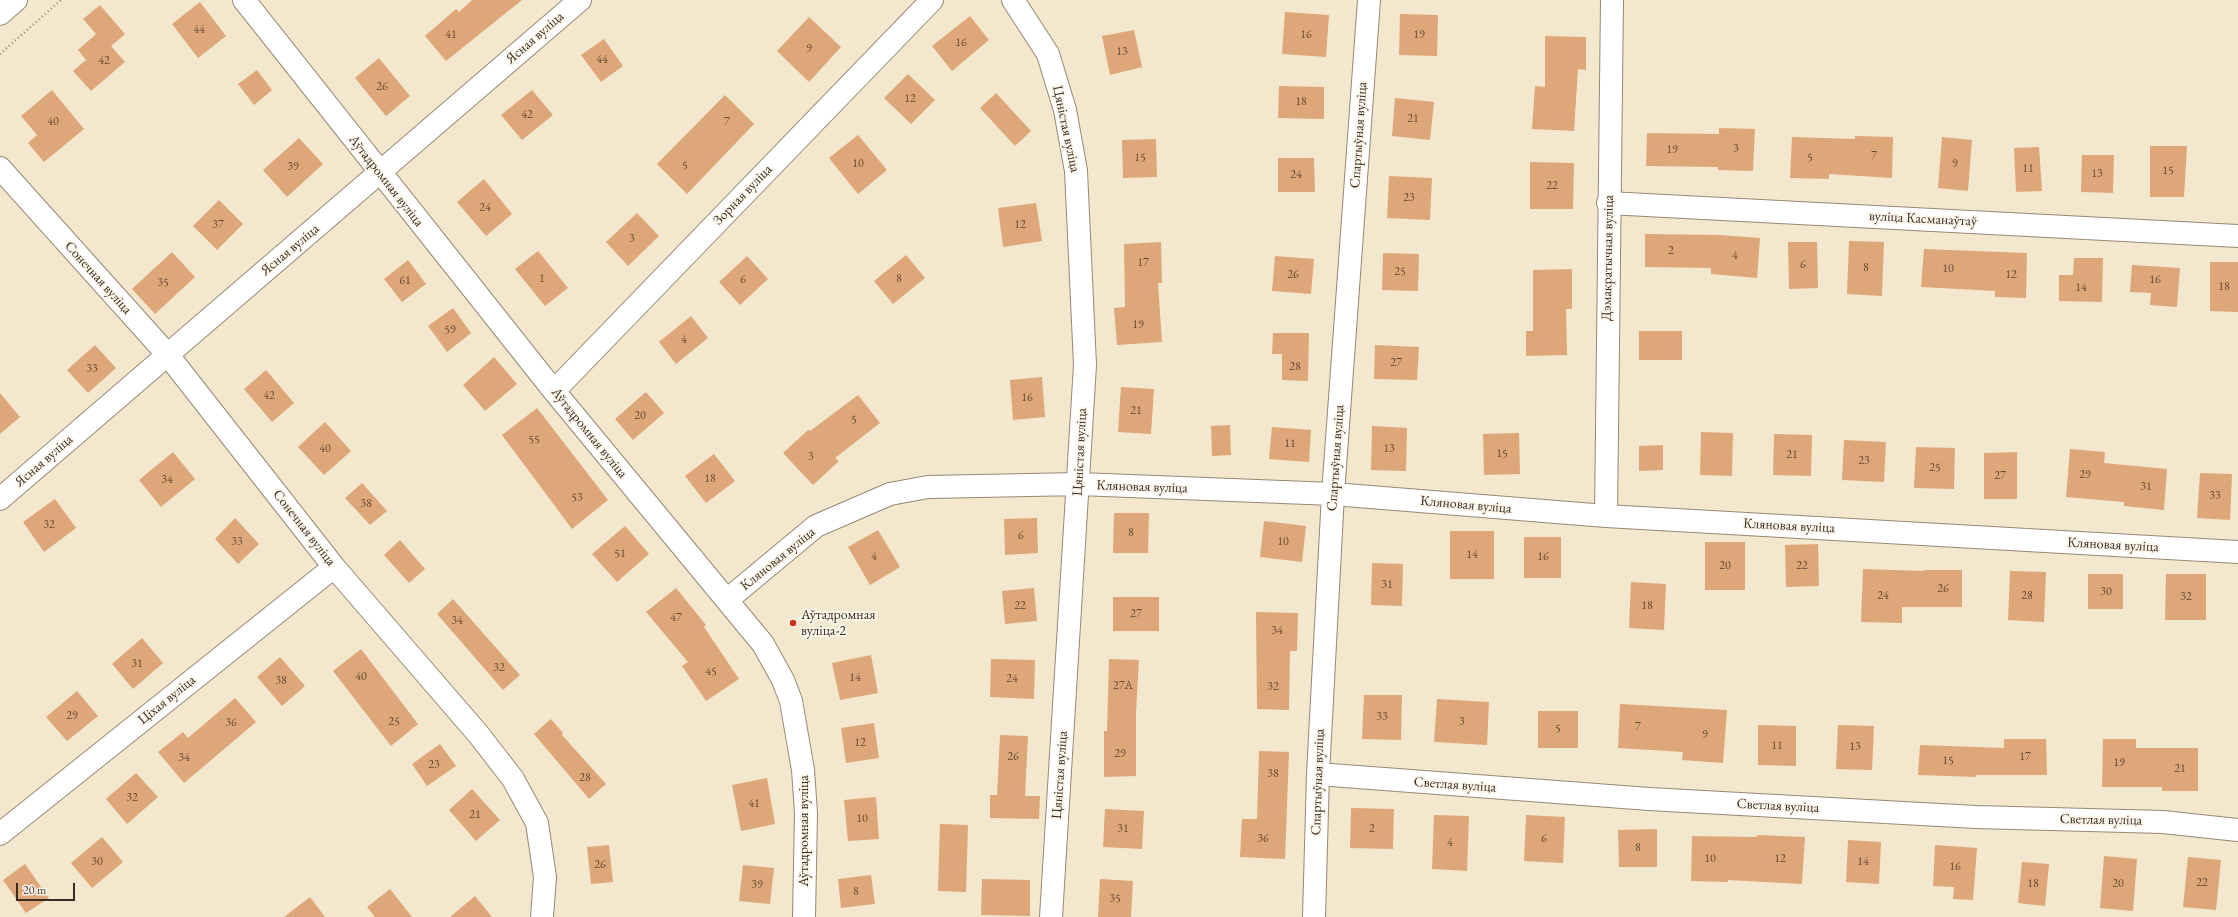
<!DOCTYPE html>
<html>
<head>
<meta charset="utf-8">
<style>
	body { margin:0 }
	#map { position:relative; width:2238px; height:917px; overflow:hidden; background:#f3e7ce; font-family:"EB Garamond",serif }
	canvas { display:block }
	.scale { position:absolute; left:16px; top:883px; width:59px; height:18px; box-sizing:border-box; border:2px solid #3b2a1e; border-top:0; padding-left:5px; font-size:12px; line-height:14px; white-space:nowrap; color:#3b2a1e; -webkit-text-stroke:3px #fbf7ec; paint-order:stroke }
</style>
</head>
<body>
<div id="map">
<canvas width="2238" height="917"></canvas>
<div class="scale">20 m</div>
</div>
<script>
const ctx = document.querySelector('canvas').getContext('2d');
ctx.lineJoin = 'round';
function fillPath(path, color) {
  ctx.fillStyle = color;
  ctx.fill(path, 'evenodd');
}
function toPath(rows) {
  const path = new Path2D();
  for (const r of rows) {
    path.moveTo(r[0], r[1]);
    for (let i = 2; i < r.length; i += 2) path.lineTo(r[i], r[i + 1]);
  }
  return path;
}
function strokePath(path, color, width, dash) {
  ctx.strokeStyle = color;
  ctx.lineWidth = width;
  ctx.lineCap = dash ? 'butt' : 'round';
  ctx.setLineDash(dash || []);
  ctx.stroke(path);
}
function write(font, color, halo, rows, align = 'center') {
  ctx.font = font + ' "EB Garamond",serif';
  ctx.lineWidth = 4;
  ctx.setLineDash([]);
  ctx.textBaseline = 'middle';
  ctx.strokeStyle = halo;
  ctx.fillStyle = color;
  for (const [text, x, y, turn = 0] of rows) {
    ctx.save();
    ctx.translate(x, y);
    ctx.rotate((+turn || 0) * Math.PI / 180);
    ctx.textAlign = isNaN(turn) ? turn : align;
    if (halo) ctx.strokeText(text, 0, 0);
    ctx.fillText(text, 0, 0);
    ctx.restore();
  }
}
const building = toPath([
	[472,0,522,0,446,61,425,36,456,9,459,12],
	[200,2,226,36,198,58,172,24],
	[100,5,125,34,111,46,125,62,91,91,73,71,86,60,78,50,96,34,83,19],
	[1285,12,1329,15,1326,57,1282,54],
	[1400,14,1438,15,1437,56,1399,55],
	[970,16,989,40,952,71,932,46],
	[809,17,841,47,809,82,777,51],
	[1134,30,1142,67,1110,75,1102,36],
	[1545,36,1586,37,1586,70,1578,69,1574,131,1532,129,1535,86,1545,87],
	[604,39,623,66,601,82,581,55],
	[379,58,410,96,386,116,355,78],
	[257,70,272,90,254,105,238,84],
	[908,74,935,100,911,124,884,98],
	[1279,86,1324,87,1324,119,1278,118],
	[52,90,84,129,44,162,28,143,37,135,21,116],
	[532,90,553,115,522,140,501,115],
	[996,93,1031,131,1015,146,980,108],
	[725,95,754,124,687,194,657,164],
	[1395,98,1434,102,1430,140,1392,136],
	[1719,128,1755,129,1753,171,1718,170,1718,167,1646,166,1647,133,1719,134],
	[858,135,887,170,858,194,829,158],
	[1855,136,1893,137,1892,178,1829,174,1829,179,1790,178,1792,137,1855,139],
	[1942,137,1972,140,1968,191,1938,188],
	[299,138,323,164,287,197,263,170],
	[1156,139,1157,177,1123,178,1122,140],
	[2150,146,2187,146,2184,197,2150,197],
	[2039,147,2042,191,2016,192,2014,148],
	[2082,155,2114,155,2113,193,2081,192],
	[1278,158,1314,158,1315,192,1278,192],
	[1530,162,1574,163,1573,209,1530,209],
	[1389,176,1432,178,1430,220,1387,218],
	[484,179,512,214,486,236,457,202],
	[219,200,243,224,217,250,193,226],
	[1036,203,1042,241,1003,247,998,208],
	[637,213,659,236,628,266,606,242],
	[1645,234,1719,235,1760,238,1757,278,1711,274,1711,268,1645,267],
	[1849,241,1884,242,1882,296,1847,294],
	[1161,242,1162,283,1158,283,1162,342,1117,345,1114,308,1125,307,1124,244],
	[1788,242,1817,242,1818,288,1789,289],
	[1924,249,2027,253,2026,298,1995,297,1995,291,1921,287],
	[538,251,568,288,545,306,515,269],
	[172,252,195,277,155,314,132,289],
	[1383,253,1419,254,1418,291,1382,290],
	[906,255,925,278,893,304,874,281],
	[747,256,768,279,740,305,719,282],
	[1275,256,1314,259,1311,294,1272,291],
	[2074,258,2103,258,2102,302,2059,301,2059,275,2073,275],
	[408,260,426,284,402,302,384,279],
	[2210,262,2238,262,2238,312,2210,311],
	[2132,265,2180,268,2177,307,2150,305,2151,293,2130,292],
	[1572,269,1572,309,1566,309,1567,355,1526,356,1526,331,1533,331,1533,270],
	[453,308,471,333,447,352,428,326],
	[691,316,708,338,676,364,659,342],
	[1639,331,1682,331,1682,360,1639,360],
	[1273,333,1309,333,1308,381,1282,380,1282,354,1272,354],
	[95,345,116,368,88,393,67,370],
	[1375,345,1419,347,1417,380,1374,379],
	[494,357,517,384,485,411,463,385],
	[266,370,294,403,272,422,244,389],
	[1042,377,1045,417,1013,420,1010,380],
	[1121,387,1154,389,1151,434,1118,432],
	[646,392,664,413,633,440,615,419],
	[0,393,20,417,0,434],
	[858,395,880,423,835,458,839,461,813,485,783,453,808,430,810,431],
	[537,408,608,500,572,529,502,435],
	[325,422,351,451,324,475,298,447],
	[1230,425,1231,455,1212,456,1211,426],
	[1372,426,1407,428,1406,471,1371,470],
	[1272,427,1311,430,1309,462,1269,459],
	[1701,432,1733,433,1732,476,1700,475],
	[1519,433,1520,474,1484,475,1483,434],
	[1774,434,1812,435,1811,476,1773,475],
	[1844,440,1886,442,1884,482,1842,480],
	[1663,445,1663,470,1639,471,1639,446],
	[1916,447,1955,448,1954,489,1914,488],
	[2070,449,2105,452,2104,463,2167,469,2164,510,2124,506,2124,502,2066,497],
	[173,452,195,479,161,507,139,480],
	[2017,452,2017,499,1984,499,1984,453],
	[714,454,735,481,706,503,685,476],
	[2200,473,2232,474,2230,520,2197,518],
	[362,483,387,511,370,525,345,498],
	[55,499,76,528,44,552,23,522],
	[1114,513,1149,513,1148,553,1113,553],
	[235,518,259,544,238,564,215,539],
	[1037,518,1038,553,1005,555,1004,519],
	[1264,521,1306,526,1302,562,1260,557],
	[625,526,649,554,617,582,592,554],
	[878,530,900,567,870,585,848,547],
	[1450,531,1494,531,1494,579,1450,579],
	[1524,537,1561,537,1561,578,1524,578],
	[400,540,425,569,409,583,384,555],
	[1705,542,1745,542,1745,590,1705,590],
	[1818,544,1819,586,1786,587,1785,545],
	[1372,563,1403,564,1402,606,1371,605],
	[1863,569,1924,571,1924,570,1962,570,1962,607,1902,607,1902,623,1861,622],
	[2010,571,2046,572,2044,622,2008,620],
	[2088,574,2123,574,2123,609,2088,609],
	[2166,574,2206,574,2206,620,2165,620],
	[1631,582,1666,584,1664,630,1629,628],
	[676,588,706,625,704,627,739,679,706,701,682,666,688,662,646,612],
	[1034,588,1037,621,1005,624,1002,591],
	[1113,597,1159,597,1159,631,1113,631],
	[453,599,520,675,503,690,437,614],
	[1256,612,1298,613,1297,651,1290,651,1289,710,1257,709],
	[142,638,163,663,133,689,112,664],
	[361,649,418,724,391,746,333,671],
	[871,655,878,693,840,700,832,663],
	[280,657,305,686,282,706,257,677],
	[991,659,1035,660,1034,699,990,697],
	[1109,659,1139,660,1136,713,1136,776,1104,777,1104,731,1107,731],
	[77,691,98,716,67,741,46,717],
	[1364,695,1402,695,1401,740,1362,739],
	[235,698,256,722,184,783,158,752,183,732,188,738],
	[1437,699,1489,702,1487,745,1434,742],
	[1620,704,1727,710,1723,763,1682,760,1683,752,1618,748],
	[1538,711,1578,711,1578,748,1538,748],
	[551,719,563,733,562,735,606,784,589,799,534,734],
	[874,723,879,758,846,763,841,728],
	[1758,725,1796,726,1796,766,1758,765],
	[1838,725,1874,726,1872,770,1836,769],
	[1000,735,1028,736,1025,796,1040,796,1039,819,990,818,990,795,997,795],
	[2004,739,2046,739,2047,775,1976,775,1976,777,1918,775,1920,745,2004,748],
	[2103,739,2136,739,2136,748,2198,748,2198,791,2162,791,2162,787,2102,787],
	[440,744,456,766,427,786,412,764],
	[1259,751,1289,752,1285,859,1240,857,1242,819,1257,819],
	[136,773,158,797,127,824,106,799],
	[767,778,775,824,741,831,732,785],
	[472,789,500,820,476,841,449,810],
	[876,797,879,839,848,841,844,800],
	[1351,808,1394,809,1393,849,1350,848],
	[1105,809,1144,811,1142,849,1103,847],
	[1434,815,1469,816,1467,871,1432,869],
	[1526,815,1565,817,1563,863,1524,861],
	[940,824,968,825,966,892,938,891],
	[1657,829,1657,867,1619,867,1618,830],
	[1757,835,1805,837,1802,884,1728,880,1728,882,1691,881,1692,836,1757,837],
	[102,837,123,862,92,888,71,863],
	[1848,840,1881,842,1879,884,1846,882],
	[609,845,613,882,591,884,587,847],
	[1935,845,1977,848,1973,900,1953,899,1954,887,1933,886],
	[2104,856,2137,859,2133,911,2100,908],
	[2188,857,2221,860,2216,910,2183,907],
	[2022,862,2049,864,2045,906,2018,903],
	[25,864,49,898,26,913,3,880],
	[743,865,774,868,770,904,739,901],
	[871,875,875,904,841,908,838,879],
	[982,879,1030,880,1030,916,981,915],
	[1100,879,1133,881,1131,917,1098,917],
	[390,889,412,917,375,917,367,907],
	[475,896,492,917,450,917],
	[310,897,325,917,284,917]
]);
const path = toPath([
	[0,54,61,0]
]);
const minor = toPath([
	[244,0,554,391,763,644,783,680,791,701,803,770,806,813,804,917],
	[1013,0,1048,54,1065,110,1076,171,1085,365,1051,917],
	[0,14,16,0],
	[0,168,167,354,334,567,479,735,513,779,537,823,545,877,542,917],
	[1608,203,2238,236],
	[554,391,932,0],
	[0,499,580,0],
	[1606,516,1612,0],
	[727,600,816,526,890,494,928,487,1079,484,1333,494,1606,516,2238,552],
	[1318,774,1649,799,1976,817,2163,822,2238,830],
	[0,834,334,567],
	[1314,917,1318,774,1333,494,1369,0]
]);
const markers = [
	[793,623,4,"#c8321e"]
];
const numberNames = [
	["44",199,30],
	["41",451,35],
	["16",1306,35],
	["19",1419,35],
	["16",961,43],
	["9",809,49],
	["13",1122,52],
	["44",602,60],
	["42",104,61],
	["26",382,87],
	["12",910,99],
	["18",1301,102],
	["42",527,115],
	["21",1413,119],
	["40",53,122],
	["7",727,122],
	["3",1736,149],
	["19",1672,150],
	["7",1874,156],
	["15",1140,158],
	["5",1810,158],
	["10",858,164],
	["9",1955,164],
	["5",685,166],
	["39",293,167],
	["11",2028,169],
	["15",2168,171],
	["13",2097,174],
	["24",1296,175],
	["22",1552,186],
	["23",1409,198],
	["24",485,208],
	["37",218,225],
	["12",1020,225],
	["3",632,239],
	["2",1671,251],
	["4",1735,256],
	["17",1143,263],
	["6",1803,265],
	["8",1866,268],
	["10",1948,269],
	["25",1400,272],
	["26",1293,275],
	["12",2011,275],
	["1",542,279],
	["8",899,279],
	["6",743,280],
	["16",2155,280],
	["61",405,281],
	["35",163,283],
	["18",2224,287],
	["14",2081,288],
	["19",1138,325],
	["59",450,330],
	["4",684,340],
	["27",1396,363],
	["28",1295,367],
	["33",92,369],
	["42",269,396],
	["16",1027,398],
	["21",1136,411],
	["20",640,416],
	["5",854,420],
	["55",534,440],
	["11",1290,444],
	["40",325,449],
	["13",1389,449],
	["15",1502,454],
	["21",1792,455],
	["3",811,457],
	["23",1864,461],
	["25",1935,468],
	["29",2085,475],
	["27",2000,476],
	["18",710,479],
	["34",167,480],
	["31",2146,487],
	["33",2215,496],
	["53",577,498],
	["38",366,504],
	["32",49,525],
	["8",1131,533],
	["6",1021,536],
	["33",237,542],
	["10",1283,542],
	["51",620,554],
	["14",1472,555],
	["4",874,557],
	["16",1543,557],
	["20",1725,566],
	["22",1802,566],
	["31",1387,585],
	["26",1943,589],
	["30",2106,592],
	["24",1883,596],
	["28",2027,596],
	["32",2186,597],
	["22",1020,606],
	["18",1647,606],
	["27",1136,614],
	["47",676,618],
	["34",457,621],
	["34",1277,631],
	["31",137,664],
	["32",499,668],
	["45",711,672],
	["40",361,677],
	["14",855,678],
	["24",1012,679],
	["38",281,681],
	["27А",1123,686],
	["32",1273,687],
	["29",72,716],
	["33",1382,717],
	["25",394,722],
	["3",1462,722],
	["36",231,723],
	["7",1638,727],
	["5",1558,729],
	["9",1705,735],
	["12",860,743],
	["11",1777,746],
	["13",1855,747],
	["29",1120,754],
	["26",1013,757],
	["17",2025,757],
	["34",184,758],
	["15",1948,761],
	["19",2119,763],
	["23",434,765],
	["21",2180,769],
	["38",1273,774],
	["28",585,778],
	["32",132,798],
	["41",754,804],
	["21",475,815],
	["10",862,819],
	["31",1123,829],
	["2",1372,829],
	["36",1263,839],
	["6",1544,839],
	["4",1450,843],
	["8",1638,848],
	["10",1710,859],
	["12",1780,859],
	["30",97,862],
	["14",1863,862],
	["26",600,865],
	["16",1955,867],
	["22",2202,883],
	["18",2033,884],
	["20",2118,884],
	["39",757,885],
	["8",856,892],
	["35",1115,899]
];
const streetNames = [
	["Ясная вуліца",535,38,-41],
	["Цяністая вуліца",1066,129,78],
	["Спартыўная вуліца",1359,135,-86],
	["Аўтадромная вуліца",386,181,52],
	["Зорная вуліца",743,195,-46],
	["вуліца Касманаўтаў",1923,219,3],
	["Ясная вуліца",290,250,-40],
	["Дэмакратычная вуліца",1608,258,-89],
	["Сонечная вуліца",98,278,48],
	["Аўтадромная вуліца",589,433,51],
	["Цяністая вуліца",1080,452,-87],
	["Спартыўная вуліца",1336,458,-86],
	["Ясная вуліца",44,461,-41],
	["Кляновая вуліца",1142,487,2],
	["Кляновая вуліца",1466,505,5],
	["Кляновая вуліца",1789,526,3],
	["Сонечная вуліца",304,528,52],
	["Кляновая вуліца",2113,545,3],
	["Кляновая вуліца",778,559,-39],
	["Ціхая вуліца",167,700,-39],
	["Цяністая вуліца",1060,775,-86],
	["Спартыўная вуліца",1318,782,-88],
	["Светлая вуліца",1455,785,4],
	["Светлая вуліца",1778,806,3],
	["Светлая вуліца",2101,820,1],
	["Аўтадромная вуліца",804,831,-90]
];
const poiNames = [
	["Аўтадромная",801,615],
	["вуліца-2",801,631]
];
fillPath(building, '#dea779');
strokePath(minor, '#978876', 24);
strokePath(path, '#978876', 2.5, [1, 3]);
strokePath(minor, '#fff', 22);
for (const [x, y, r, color] of markers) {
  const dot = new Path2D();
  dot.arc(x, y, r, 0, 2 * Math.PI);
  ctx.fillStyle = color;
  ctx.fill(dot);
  strokePath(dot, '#fbf7ec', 1.5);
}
write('12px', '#644935', null, numberNames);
write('14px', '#3b2a1e', '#fbf7ec', streetNames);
write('14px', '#3b2a1e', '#fbf7ec', poiNames, 'left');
</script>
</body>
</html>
